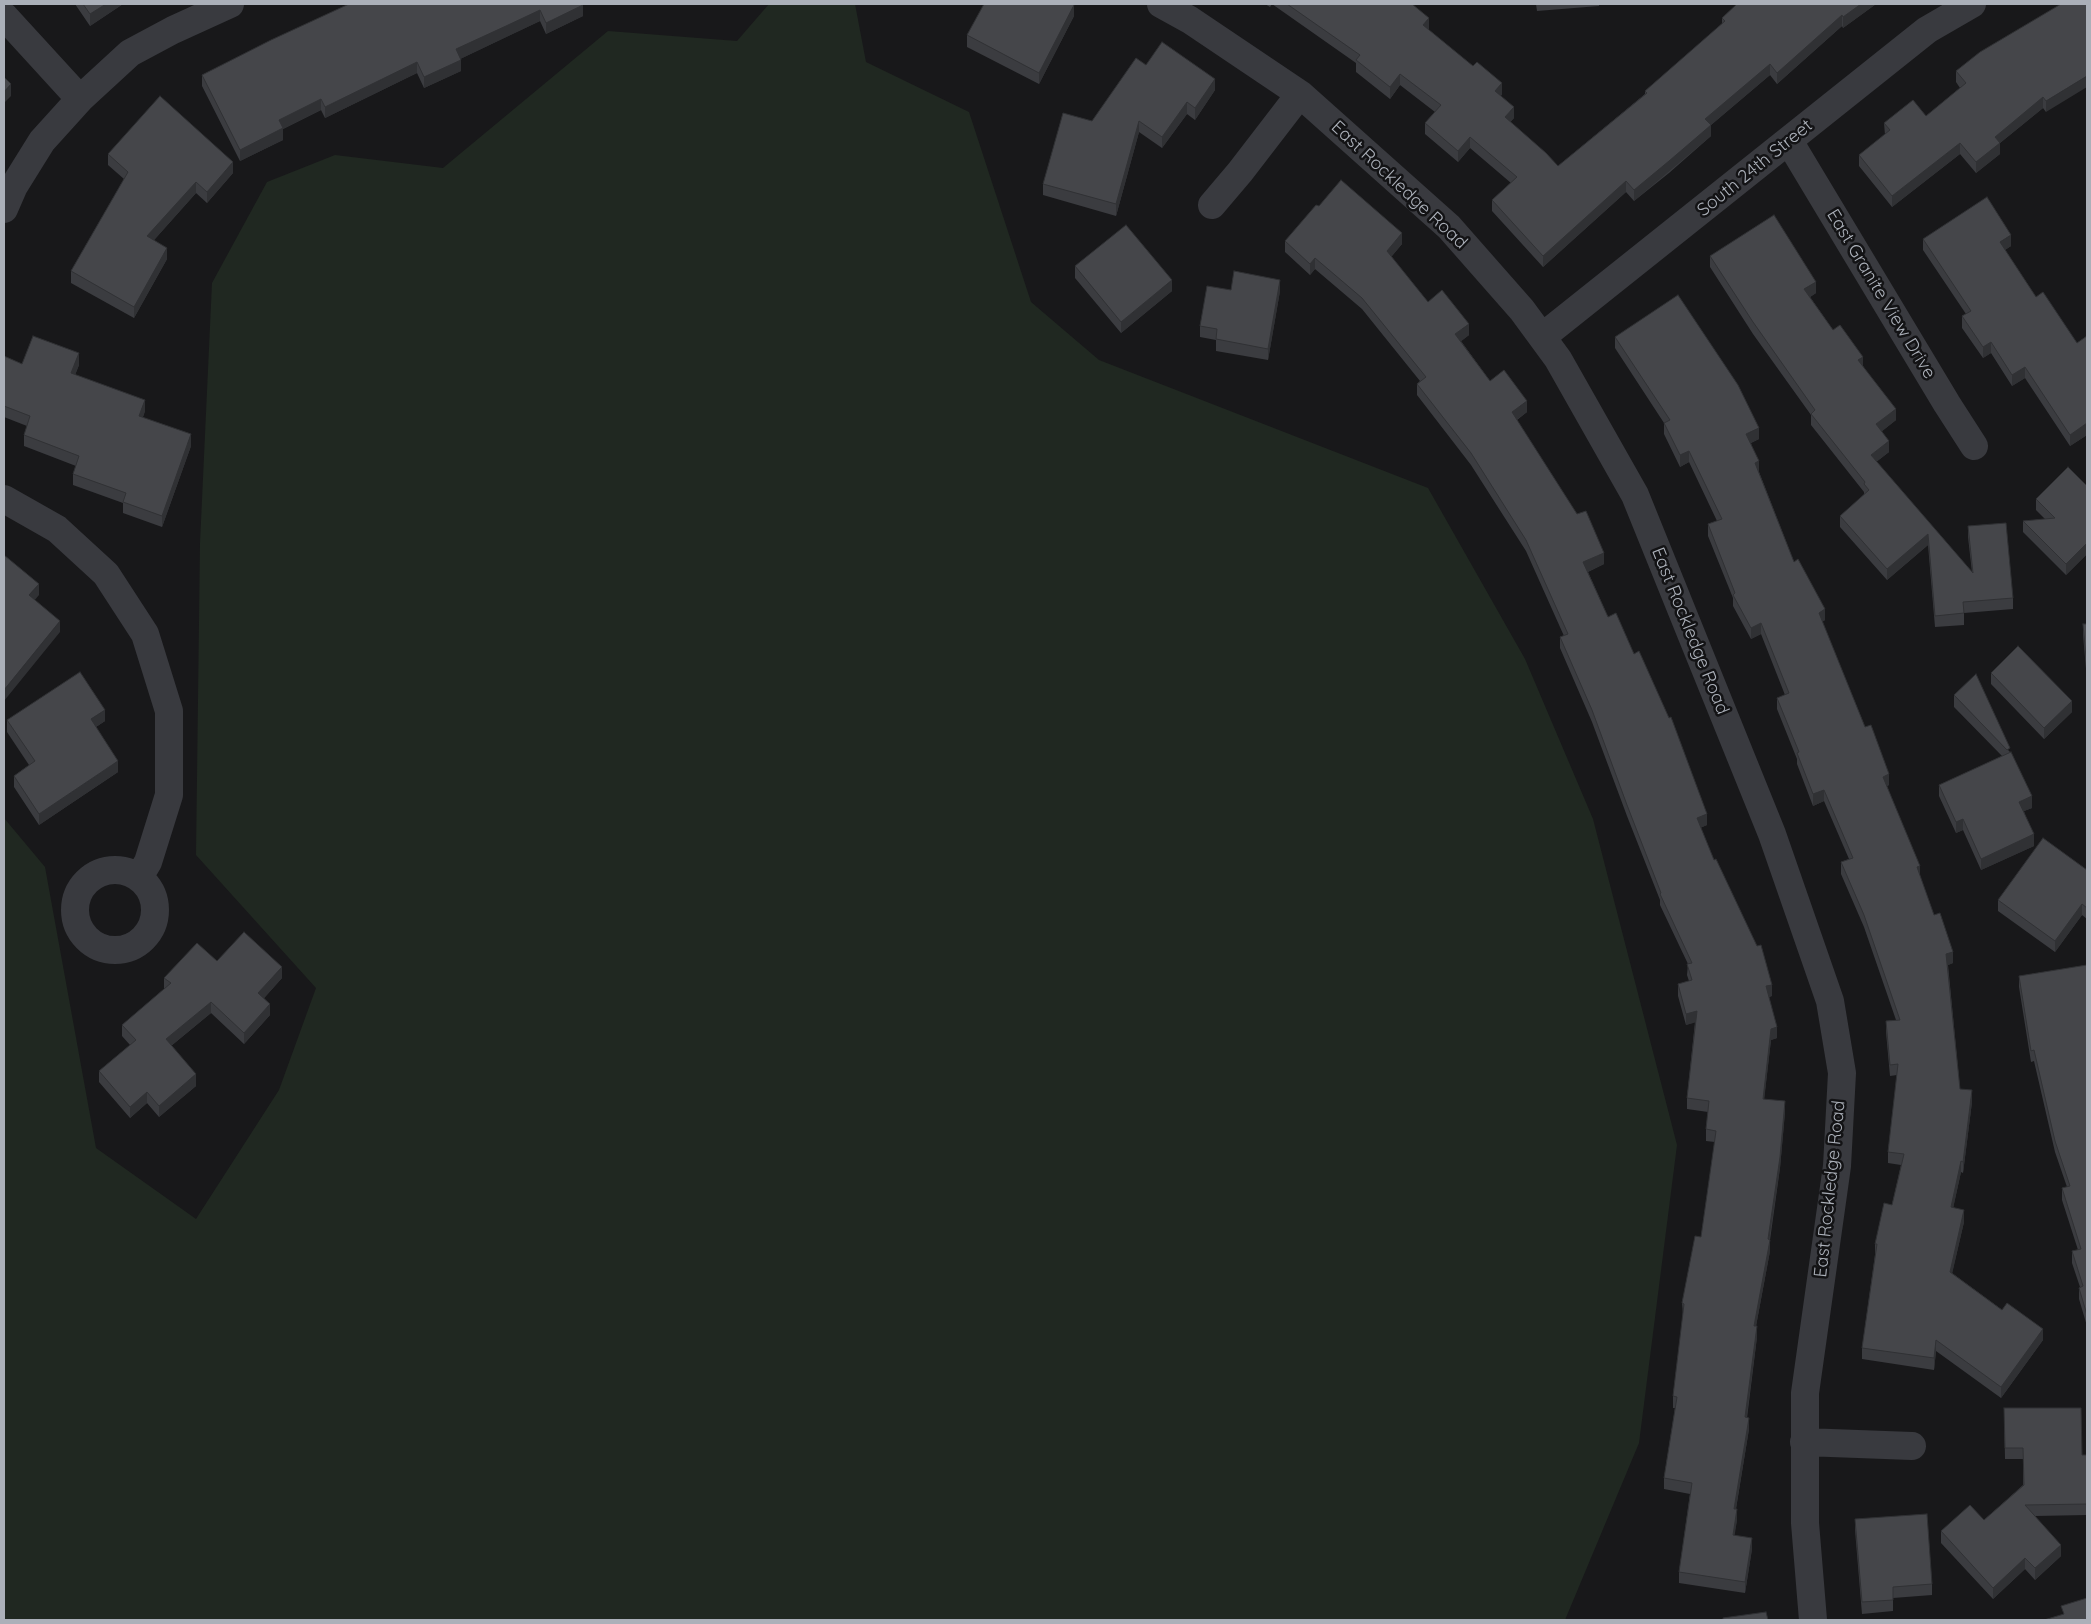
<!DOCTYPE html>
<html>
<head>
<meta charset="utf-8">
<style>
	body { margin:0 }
	#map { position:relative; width:2091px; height:1624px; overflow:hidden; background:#18181a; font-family:Quicksand,sans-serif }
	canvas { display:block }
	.frame { position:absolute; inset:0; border:5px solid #abb0b9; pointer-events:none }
</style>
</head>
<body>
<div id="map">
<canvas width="2091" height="1624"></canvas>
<div class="frame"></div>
</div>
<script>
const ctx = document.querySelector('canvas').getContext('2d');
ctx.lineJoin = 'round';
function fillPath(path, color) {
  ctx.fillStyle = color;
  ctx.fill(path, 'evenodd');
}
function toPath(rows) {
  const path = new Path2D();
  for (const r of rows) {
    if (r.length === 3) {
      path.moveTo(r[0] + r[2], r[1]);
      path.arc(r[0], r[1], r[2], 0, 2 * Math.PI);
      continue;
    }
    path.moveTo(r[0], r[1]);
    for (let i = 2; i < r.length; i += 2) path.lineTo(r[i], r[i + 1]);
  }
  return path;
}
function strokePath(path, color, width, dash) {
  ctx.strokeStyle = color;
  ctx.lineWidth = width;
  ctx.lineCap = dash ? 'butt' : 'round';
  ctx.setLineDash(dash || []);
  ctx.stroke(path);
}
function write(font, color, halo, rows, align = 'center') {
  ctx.font = font + ' Quicksand,sans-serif';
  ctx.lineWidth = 5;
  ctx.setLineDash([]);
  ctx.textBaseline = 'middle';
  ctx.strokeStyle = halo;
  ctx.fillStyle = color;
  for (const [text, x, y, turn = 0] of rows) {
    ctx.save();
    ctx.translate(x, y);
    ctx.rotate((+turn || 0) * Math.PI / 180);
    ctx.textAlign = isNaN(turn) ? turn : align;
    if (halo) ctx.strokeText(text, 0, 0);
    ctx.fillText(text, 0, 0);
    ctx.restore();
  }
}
const green = toPath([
	[769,4,855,4,866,62,969,112,1031,302,1099,360,1428,488,1525,659,1593,819,1677,1145,1639,1443,1565,1620,4,1620,4,818,45,867,96,1148,196,1219,279,1090,316,988,196,855,200,543,212,283,267,182,335,155,443,168,608,31,737,41]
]);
const minor = toPath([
	[1161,4,1190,20,1300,94,1449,227,1522,310,1558,359,1635,495,1772,834,1830,1001,1842,1073,1837,1166,1805,1393,1805,1523,1813,1620],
	[4,16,80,99],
	[1789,141,1947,404,1974,446],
	[1212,205,1240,172,1300,94],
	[4,209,14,186,42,141,80,99,130,53,173,30,230,4],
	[1542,337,1927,30,1972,4],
	[4,499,57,529,106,574,145,634,169,711,169,795,148,862,139,877],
	[115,910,40],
	[1804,1442,1912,1446]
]);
const wall = toPath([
	[75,4,123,4,90,26],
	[349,4,583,4,583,16,546,34,540,21,506,37,460,59,461,71,424,88,417,73,325,118,321,110,283,129,283,140,240,161,202,86,202,75],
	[1265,4,1412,4,1429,29,1429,30,1502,94,1501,96,1514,118,1510,122,1558,166,1645,94,1645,91,1722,24,1722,18,1737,4,1876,4,1843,28,1842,26,1777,84,1770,75,1711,125,1711,136,1669,173,1634,201,1626,192,1543,267,1492,211,1492,200,1511,183,1470,148,1458,162,1425,134,1425,123,1435,112,1400,85,1390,99,1356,72,1356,63,1272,4,1270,7],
	[1536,4,1599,4,1599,6,1537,11],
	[2061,4,2046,112,2043,108,2000,143,2000,154,1976,173,1960,154,1892,207,1859,166,1859,155,1885,135,1884,123,1926,116,1960,88,1956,82,1956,71],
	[1074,16,1039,84,967,47,967,35],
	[1146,65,1215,90,1195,120,1187,114,1162,148,1139,132,1116,216,1043,195,1043,184],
	[108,154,233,173,207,203,196,193,154,240,167,259,134,318,71,283,71,271,124,179,108,165],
	[1319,206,1402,244,1391,257,1428,302,1469,335,1461,341,1490,381,1527,412,1517,420,1604,564,1588,572,1608,617,1707,825,1700,828,1714,860,1772,996,1769,997,1777,1038,1771,1040,1764,1099,1785,1112,1780,1168,1770,1240,1770,1251,1756,1326,1757,1337,1747,1418,1749,1429,1736,1509,1737,1520,1734,1535,1752,1549,1745,1593,1679,1583,1679,1572,1690,1494,1664,1489,1664,1478,1675,1408,1673,1408,1673,1396,1683,1314,1682,1303,1701,1237,1715,1142,1706,1141,1706,1129,1708,1112,1687,1109,1687,1098,1695,1022,1686,1025,1678,996,1678,984,1689,981,1687,975,1688,964,1660,905,1660,900,1627,816,1592,722,1560,648,1560,637,1564,636,1526,551,1471,465,1417,395,1417,384,1420,381,1362,309,1315,269,1310,275,1285,252,1285,241],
	[1923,239,2011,246,2005,250,2036,297,2077,343,2087,336,2087,435,2070,446,2025,378,2012,386,1991,353,1983,358,1962,328,1962,316,1966,314,1923,250],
	[1710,256,1816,293,1810,297,1833,330,1863,366,1896,420,1882,431,1889,452,1876,462,1972,572,1968,537,1968,526,2013,598,2013,609,1964,613,1964,625,1935,627,1928,545,1887,580,1840,527,1840,516,1864,495,1864,492,1811,425,1811,415,1753,334,1710,267],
	[1075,266,1172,291,1121,333,1075,278],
	[1231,290,1280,291,1268,360,1216,351,1216,340,1200,337,1200,326],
	[1615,337,1759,439,1751,443,1759,472,1794,562,1825,620,1822,622,1889,785,1887,786,1934,915,1953,963,1948,965,1960,1089,1972,1102,1963,1173,1961,1172,1953,1208,1964,1222,1952,1273,2043,1340,2001,1398,1936,1351,1934,1370,1862,1359,1862,1348,1875,1255,1875,1244,1892,1205,1901,1165,1888,1163,1888,1152,1897,1075,1890,1076,1886,1032,1886,1021,1896,1020,1864,927,1841,874,1841,862,1849,859,1824,801,1813,806,1797,764,1797,759,1777,709,1777,698,1785,695,1761,634,1751,639,1733,606,1733,598,1708,536,1708,524,1717,521,1689,462,1680,467,1664,434,1664,423,1615,348],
	[4,356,22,364,79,365,75,375,145,411,143,417,191,446,162,527,123,513,123,503,73,485,73,474,76,466,24,446,24,435,27,426,4,417],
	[2087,486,2087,554,2066,575,2023,532,2023,521,2045,519,2036,510,2036,499],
	[2083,624,2087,624,2087,680,2083,635],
	[1991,673,2072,712,2044,739,1991,684],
	[1954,695,2010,752,2032,808,2024,811,2034,846,1981,870,1963,830,1956,833,1939,796,1939,785,2002,756,1954,707],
	[7,720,105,721,96,727,118,772,39,825,14,787,14,776,29,765,7,732],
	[2087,870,2087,919,2082,915,2055,952,1998,911,1998,900],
	[217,961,282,978,264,998,270,1015,244,1044,211,1013,171,1046,196,1086,159,1117,147,1103,130,1118,99,1082,99,1071,130,1045,122,1036,122,1025,164,989,164,978],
	[2087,965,2087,1326,2079,1299,2079,1288,2080,1287,2072,1263,2072,1251,2078,1250,2062,1200,2062,1188,2067,1187,2055,1152,2034,1061,2031,1062,2019,987,2019,976],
	[2004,1408,2082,1455,2087,1455,2087,1515,2035,1516,2061,1556,2035,1580,2025,1569,1993,1599,1941,1543,1941,1531,1984,1520,2023,1485,2023,1459,2005,1459],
	[1855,1519,1932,1584,1932,1595,1893,1598,1893,1611,1862,1614,1855,1530]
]);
const shadedWall = toPath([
	[106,4,123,4,90,26,90,14],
	[1861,4,1876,4,1843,28,1843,17],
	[583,5,583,16,546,34,546,23],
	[1074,5,1074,16,1039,84,1039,73],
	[540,10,540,21,456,61,456,49],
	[1842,15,1842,26,1777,84,1777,73],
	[1429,18,1429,29,1423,37,1423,25],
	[461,60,461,71,424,88,424,77],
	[417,62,417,73,325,118,325,107],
	[1770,64,1770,75,1711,125,1711,136,1634,201,1634,190,1705,119],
	[1400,74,1400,85,1390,99,1390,87],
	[2087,76,2087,87,2046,112,2046,101],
	[1215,79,1215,90,1195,120,1195,108],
	[1502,83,1502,94,1495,102,1495,91],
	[11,84,11,96,4,103,4,92],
	[2043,97,2043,108,2000,143,2000,154,1976,173,1976,162,1995,137],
	[321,99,321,110,283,129,283,140,240,161,240,150,279,120],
	[1187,102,1187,114,1162,148,1162,137],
	[1514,107,1514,118,1505,128,1505,117],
	[1139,121,1139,132,1116,216,1116,204],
	[1470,137,1470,148,1458,162,1458,151],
	[1960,143,1960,154,1892,207,1892,196],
	[233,162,233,173,207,203,207,192],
	[1626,181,1626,192,1543,267,1543,256],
	[196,182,196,193,147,248,147,236],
	[1402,233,1402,244,1387,262,1387,251],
	[2011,235,2011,246,2000,253,2000,242],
	[167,248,167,259,134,318,134,307],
	[1315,258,1315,269,1310,275,1310,264],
	[1172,280,1172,291,1121,333,1121,322],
	[1280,280,1280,291,1268,360,1268,349],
	[1816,282,1816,293,1804,301,1804,289],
	[1469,324,1469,335,1455,346,1455,334],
	[1991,342,1991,353,1983,358,1983,347],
	[79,353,79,365,71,385,71,373],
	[1863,357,1863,368,1858,360],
	[2025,367,2025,378,2012,386,2012,375],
	[145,400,145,411,139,427,139,416],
	[1527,401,1527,412,1512,423,1512,412],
	[1896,409,1896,420,1876,436,1876,424],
	[2087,423,2087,435,2070,446,2070,435],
	[1759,428,1759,439,1746,445,1746,434],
	[191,434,191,446,162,527,162,516],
	[1889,441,1889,452,1871,466,1871,455],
	[1689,451,1689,462,1680,467,1680,455],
	[1759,461,1759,472,1755,474,1755,463],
	[1928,534,1928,545,1887,580,1887,569],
	[2087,543,2087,554,2066,575,2066,564],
	[1604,553,1604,564,1583,574,1583,562],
	[39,584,39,595,29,607,29,595],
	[1825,609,1825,620,1819,624,1819,613],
	[60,621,60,632,4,701,4,690],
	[1761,623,1761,634,1751,639,1751,628],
	[2072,701,2072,712,2044,739,2044,728],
	[105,710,105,721,91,730,91,719],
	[118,761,118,772,39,825,39,814],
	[1889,774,1889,785,1883,788,1883,777],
	[1824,790,1824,801,1813,806,1813,794],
	[2032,796,2032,808,2019,813,2019,802],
	[1707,814,1707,825,1697,829,1697,818],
	[1963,819,1963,830,1956,833,1956,822],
	[2034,834,2034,846,1981,870,1981,859],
	[1920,866,1920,877,1917,867],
	[2082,904,2082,915,2055,952,2055,941],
	[1953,952,1953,963,1946,966,1946,954],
	[282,967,282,978,258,1005,258,993],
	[1772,985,1772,996,1766,997,1766,986],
	[211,1002,211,1013,166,1050,166,1039],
	[270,1004,270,1015,244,1044,244,1033],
	[1697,1011,1697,1022,1686,1025,1686,1014],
	[1777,1027,1777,1038,1771,1040,1763,1110,1763,1099,1771,1029],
	[196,1074,196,1086,159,1117,159,1106],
	[1972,1090,1972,1102,1963,1173,1963,1162],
	[147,1092,147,1103,130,1118,130,1107],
	[1785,1101,1785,1112,1780,1168,1769,1241,1770,1240,1770,1251,1754,1337,1754,1326,1768,1239],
	[1961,1161,1961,1172,1951,1218,1951,1207],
	[1964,1210,1964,1222,1950,1283,1950,1272],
	[1757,1326,1757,1337,1745,1429,1745,1417],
	[2043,1329,2043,1340,2001,1398,2001,1387],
	[1936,1340,1936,1351,1934,1370,1934,1358],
	[1749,1418,1749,1429,1734,1520,1734,1509],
	[1737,1509,1737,1520,1733,1546,1733,1535],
	[1752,1538,1752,1549,1745,1593,1745,1582],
	[2061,1545,2061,1556,2035,1580,2035,1568],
	[2025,1558,2025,1569,1993,1599,1993,1588]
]);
const building = toPath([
	[83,4,106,4,90,14,83,4],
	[349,4,583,4,583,5,546,23,540,10,506,26,456,49,461,60,424,77,417,62,325,107,321,99,279,120,283,128,240,150,202,75,271,40,349,4],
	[984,4,1071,4,1074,5,1039,73,967,35,984,4],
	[1287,4,1412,4,1429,18,1423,25,1473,66,1477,62,1502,83,1495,91,1514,107,1505,117,1546,153,1558,166,1647,93,1645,91,1725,21,1722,18,1737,4,1861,4,1843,17,1842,15,1777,73,1770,64,1705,119,1711,125,1669,161,1634,190,1626,181,1543,256,1492,200,1517,177,1470,137,1458,151,1425,123,1441,105,1400,74,1390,87,1356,60,1360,55,1287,4],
	[2061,4,2087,4,2087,76,2046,101,2043,97,1995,137,2000,143,1976,162,1960,143,1892,196,1859,155,1890,130,1884,123,1913,100,1926,116,1966,83,1956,71,1980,52,2061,4],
	[1162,42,1215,79,1195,108,1187,102,1162,137,1139,121,1116,204,1043,184,1063,113,1092,121,1136,58,1146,65,1162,42],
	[4,77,11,84,4,92,4,77],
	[160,96,233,162,207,192,196,182,147,236,167,248,134,307,71,271,128,172,108,154,160,96],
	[1341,180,1402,233,1387,251,1428,302,1442,290,1469,324,1455,334,1490,381,1504,370,1527,401,1512,412,1577,514,1586,511,1604,553,1583,562,1608,617,1616,613,1634,654,1639,651,1669,718,1671,717,1707,814,1697,818,1714,860,1716,859,1757,946,1761,945,1772,985,1766,986,1777,1027,1771,1029,1763,1099,1785,1101,1780,1157,1768,1239,1770,1240,1754,1326,1757,1326,1745,1417,1749,1418,1734,1509,1737,1509,1733,1535,1752,1538,1745,1582,1679,1572,1692,1483,1664,1478,1677,1397,1673,1396,1684,1304,1682,1303,1695,1236,1701,1237,1716,1131,1706,1129,1709,1101,1687,1098,1697,1011,1686,1014,1678,984,1692,980,1687,964,1692,963,1660,894,1661,893,1627,805,1592,710,1560,637,1568,634,1526,540,1471,453,1417,384,1426,377,1362,298,1315,258,1310,264,1285,241,1316,205,1319,206,1341,180],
	[1987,197,2011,235,2000,242,2036,297,2043,292,2077,343,2087,336,2087,423,2070,435,2025,367,2012,375,1991,342,1983,347,1962,316,1971,311,1923,239,1987,197],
	[1774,215,1816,282,1804,289,1833,330,1840,325,1863,357,1858,360,1896,409,1876,424,1889,441,1871,455,1973,573,1968,526,2006,523,2013,598,1963,602,1964,613,1935,616,1928,534,1887,569,1840,516,1869,490,1864,484,1865,482,1811,414,1815,410,1753,322,1710,256,1774,215],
	[1126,225,1172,280,1121,322,1075,266,1126,225],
	[1234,271,1280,280,1268,349,1216,339,1217,329,1200,326,1207,286,1231,290,1234,271],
	[1678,295,1738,385,1759,428,1746,434,1759,461,1755,463,1794,562,1798,559,1825,609,1819,613,1865,727,1871,725,1889,774,1883,777,1920,866,1917,867,1934,915,1940,913,1953,952,1946,954,1960,1089,1972,1090,1963,1162,1961,1161,1951,1207,1964,1210,1950,1272,2002,1310,2007,1303,2043,1329,2001,1387,1936,1340,1934,1358,1862,1348,1877,1244,1875,1244,1884,1203,1892,1205,1904,1154,1888,1152,1898,1064,1890,1065,1886,1021,1900,1020,1864,915,1841,862,1853,858,1824,790,1813,794,1797,753,1799,752,1777,698,1789,693,1761,623,1751,628,1733,595,1735,593,1708,524,1722,519,1689,451,1680,455,1664,423,1670,420,1615,337,1678,295],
	[33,336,79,353,71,373,145,400,139,416,191,434,162,516,123,502,126,493,73,474,79,456,24,435,30,416,4,406,4,356,22,364,33,336],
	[2068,467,2087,486,2087,543,2066,564,2023,521,2055,518,2036,499,2068,467],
	[4,555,39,584,29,595,60,621,4,690,4,555],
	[2083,624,2087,624,2087,669,2083,624],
	[2018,646,2072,701,2044,728,1991,673,2018,646],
	[80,672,105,710,91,719,118,761,39,814,14,776,35,761,7,720,80,672],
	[1976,674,2010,748,2007,750,1954,695,1976,674],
	[2011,752,2032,796,2019,802,2034,834,1981,859,1963,819,1956,822,1939,785,2011,752],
	[2043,838,2087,870,2087,908,2082,904,2055,941,1998,900,2043,838],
	[244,932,282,967,258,993,270,1004,244,1033,211,1002,166,1039,196,1074,159,1106,147,1092,130,1107,99,1071,136,1040,122,1025,171,983,164,978,197,943,217,961,244,932],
	[2087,965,2087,1315,2079,1288,2083,1286,2072,1251,2081,1249,2062,1188,2070,1186,2055,1141,2034,1050,2031,1051,2019,976,2087,965],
	[2004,1408,2081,1408,2082,1455,2087,1455,2087,1504,2025,1505,2061,1545,2035,1568,2025,1558,1993,1588,1941,1531,1970,1505,1984,1520,2024,1485,2023,1448,2005,1448,2004,1408],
	[1927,1514,1932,1584,1893,1587,1893,1600,1862,1602,1855,1519,1927,1514],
	[2087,1598,2087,1620,2044,1620,2064,1614,2061,1606,2087,1598],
	[1766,1612,1768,1620,1723,1620,1723,1618,1766,1612]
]);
const streetNames = [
	["South 24th Street",1755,168,-39],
	["East Rockledge Road",1399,185,43],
	["East Granite View Drive",1881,294,59],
	["East Rockledge Road",1690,631,68],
	["East Rockledge Road",1830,1189,-84]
];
fillPath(green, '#202821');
strokePath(minor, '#393a3f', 28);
fillPath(wall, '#3b3c40');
fillPath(shadedWall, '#303134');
fillPath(building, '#45464a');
strokePath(building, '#303134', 1);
write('18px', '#abb0b9', '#131315', streetNames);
</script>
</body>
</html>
